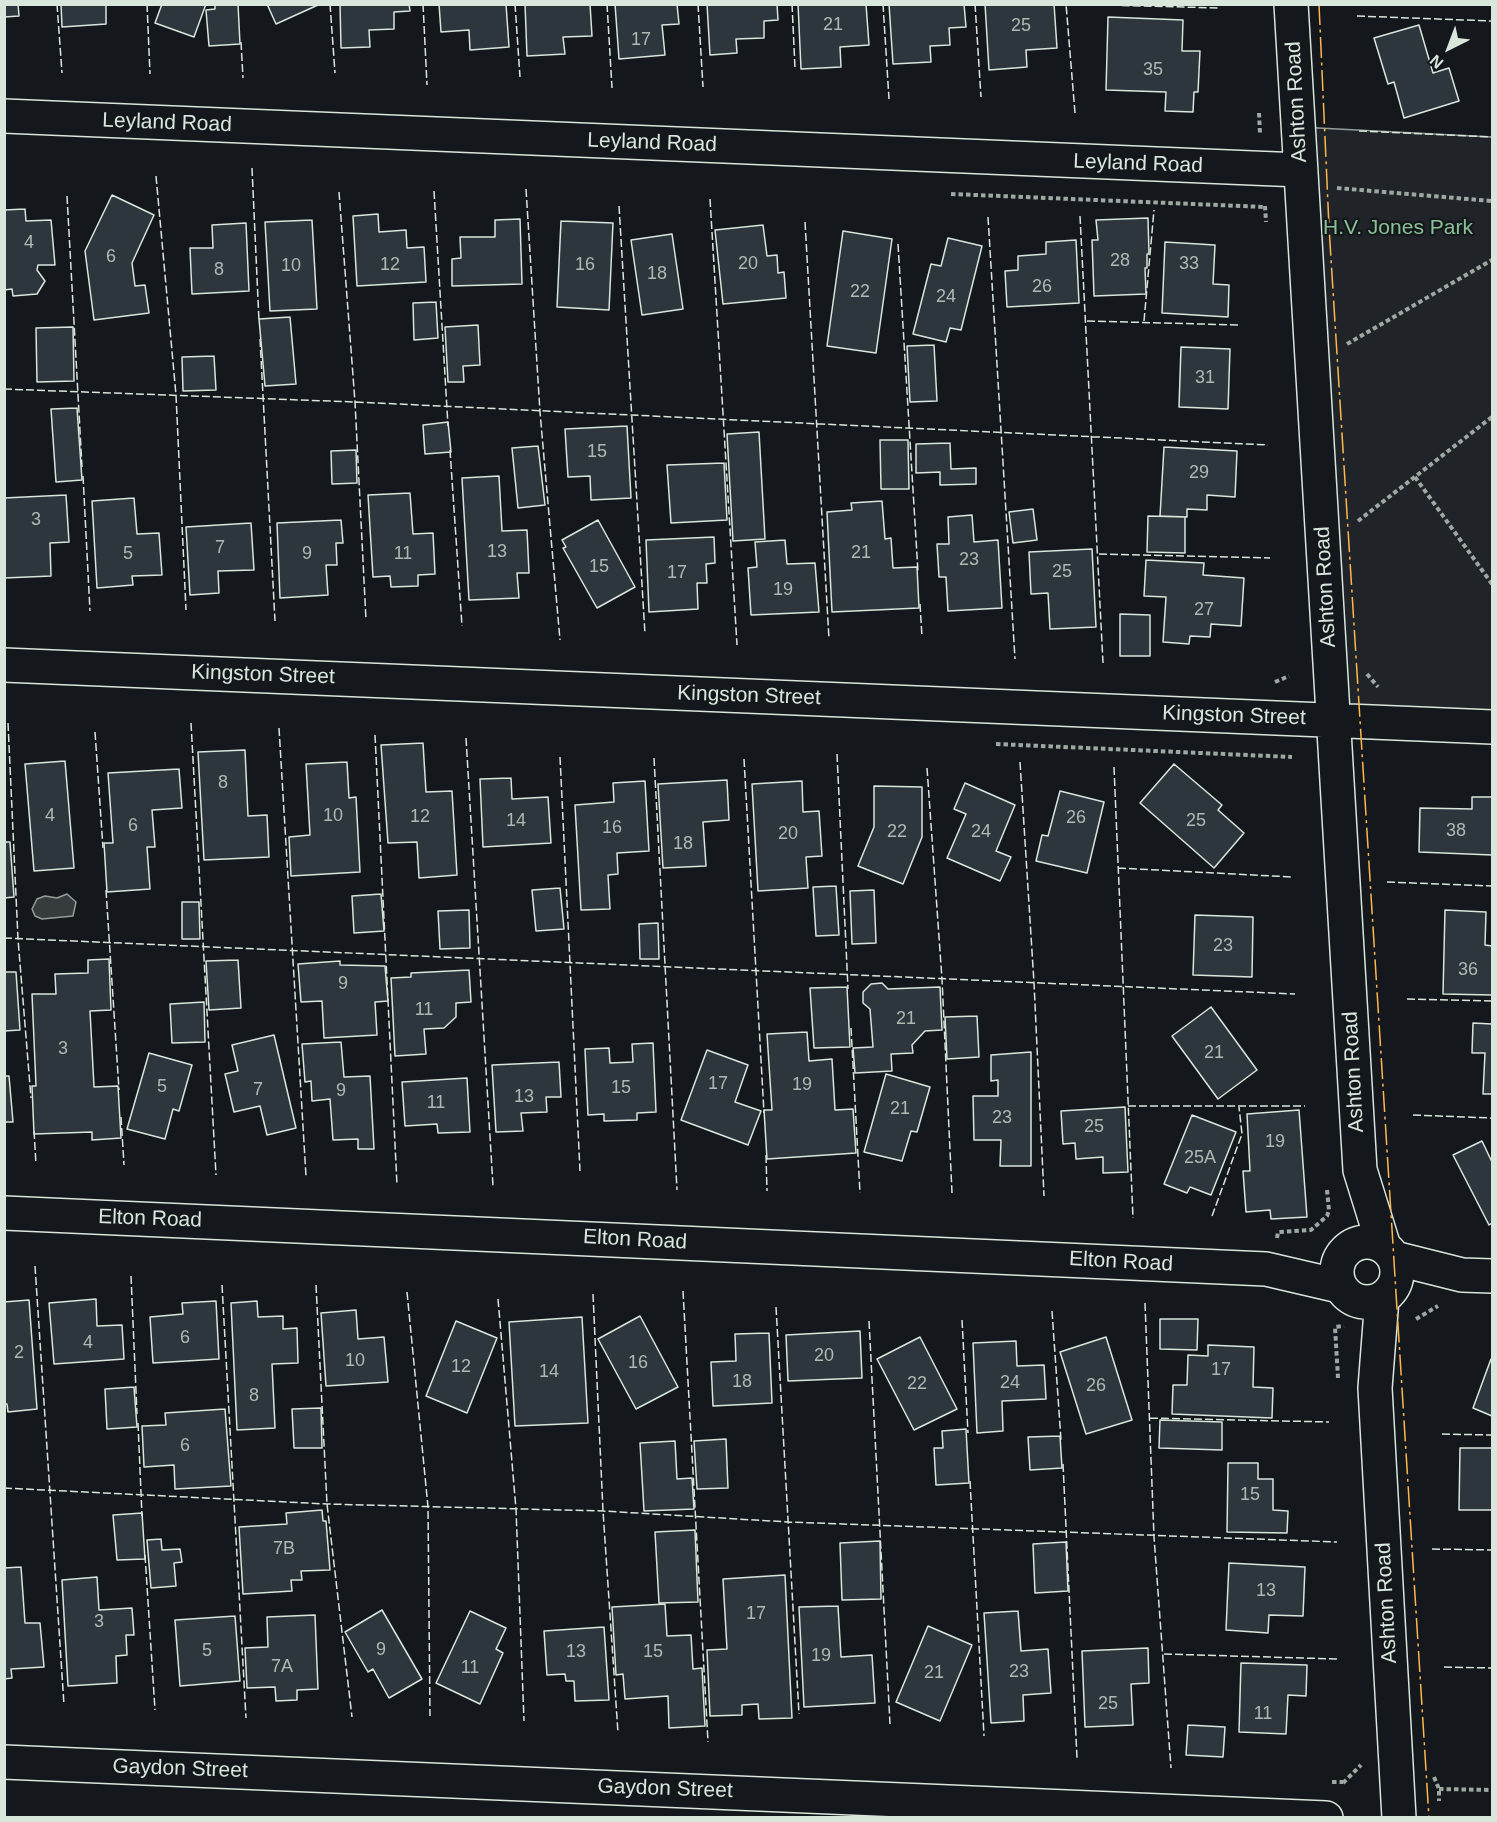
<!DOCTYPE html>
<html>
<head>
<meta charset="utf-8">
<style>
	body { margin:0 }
	#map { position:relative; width:1497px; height:1822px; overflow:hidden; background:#14181c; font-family:Helvetica,sans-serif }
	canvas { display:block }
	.frame { position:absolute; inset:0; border:6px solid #d8e6dc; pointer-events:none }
	.north { position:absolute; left:1419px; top:18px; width:60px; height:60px; -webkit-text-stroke:4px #14181c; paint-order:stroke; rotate:222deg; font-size:16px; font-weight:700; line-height:24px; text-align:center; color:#d8e6dc }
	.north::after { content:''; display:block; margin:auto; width:21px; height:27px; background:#d8e6dc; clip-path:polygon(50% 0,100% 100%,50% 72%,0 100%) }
</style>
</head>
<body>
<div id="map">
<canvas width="1497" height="1822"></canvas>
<div class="frame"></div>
<div class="north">N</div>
</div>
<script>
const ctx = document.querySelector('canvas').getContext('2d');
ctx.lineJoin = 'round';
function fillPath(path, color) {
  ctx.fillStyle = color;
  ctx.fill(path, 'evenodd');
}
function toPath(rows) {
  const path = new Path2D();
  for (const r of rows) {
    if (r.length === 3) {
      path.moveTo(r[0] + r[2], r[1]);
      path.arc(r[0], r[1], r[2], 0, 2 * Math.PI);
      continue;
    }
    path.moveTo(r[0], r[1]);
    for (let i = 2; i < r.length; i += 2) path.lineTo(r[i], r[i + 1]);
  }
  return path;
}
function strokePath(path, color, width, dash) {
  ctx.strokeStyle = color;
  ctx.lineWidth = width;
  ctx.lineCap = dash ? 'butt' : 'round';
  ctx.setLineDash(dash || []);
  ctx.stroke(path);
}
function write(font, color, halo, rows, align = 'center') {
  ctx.font = font + ' Helvetica,sans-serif';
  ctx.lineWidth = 4.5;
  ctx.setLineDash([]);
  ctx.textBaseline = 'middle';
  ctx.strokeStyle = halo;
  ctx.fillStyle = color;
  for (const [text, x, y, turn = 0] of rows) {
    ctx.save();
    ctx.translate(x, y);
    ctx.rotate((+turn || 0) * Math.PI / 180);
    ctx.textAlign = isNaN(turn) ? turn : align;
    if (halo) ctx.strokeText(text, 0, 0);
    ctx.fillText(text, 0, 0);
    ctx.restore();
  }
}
const green = toPath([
	[1299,127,1492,137,1492,727,1334,720,1299,127]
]);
const water = toPath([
	[67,894,76,902,73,916,42,919,35,916,32,909,37,899,45,896,57,898,67,894]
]);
const building = toPath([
	[4,4,18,4,19,16,4,17,4,4],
	[61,4,106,4,106,24,62,27,61,4],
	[162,4,206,4,194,37,155,23,162,4],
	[215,4,238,4,240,44,209,46,206,10,215,9,215,4],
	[267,4,318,4,318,5,276,24,267,4],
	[340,4,409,4,410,11,394,12,394,29,369,30,370,47,341,48,340,4],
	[439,4,506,4,509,47,470,50,469,30,441,32,439,4],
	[525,4,590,4,592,36,563,37,565,54,527,56,525,4],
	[615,4,677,4,679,24,662,25,665,55,619,59,615,4],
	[707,4,777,4,778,20,764,21,764,38,736,39,737,53,710,55,707,4],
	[798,4,866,4,869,45,840,47,841,67,801,69,798,4],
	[889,4,964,4,966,27,949,28,950,45,930,46,931,62,893,64,889,4],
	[985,4,1054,4,1057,48,1026,50,1027,67,989,70,985,4],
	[1108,17,1183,20,1182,51,1200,51,1198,92,1194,92,1193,112,1165,111,1166,92,1106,90,1108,17],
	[1419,25,1433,73,1449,68,1459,101,1404,118,1394,82,1388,84,1374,38,1419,25],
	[112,195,154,215,132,263,135,286,145,285,149,313,94,320,85,251,112,195],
	[25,209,26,221,51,220,55,265,38,265,37,270,45,281,37,294,13,296,12,289,4,290,4,210,25,209],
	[378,214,379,232,406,230,407,248,424,247,426,282,357,286,353,216,378,214],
	[1148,218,1149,254,1147,254,1147,268,1145,268,1146,294,1094,296,1092,240,1098,240,1096,220,1148,218],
	[520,219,522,284,452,286,452,259,461,258,460,237,495,237,495,220,520,219],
	[312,220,317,309,270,311,265,222,312,220],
	[561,221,613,223,609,310,557,307,561,221],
	[246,223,249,291,192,294,190,248,213,248,212,225,246,223],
	[763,225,767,256,777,255,778,273,784,272,786,298,723,304,715,230,763,225],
	[843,231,892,239,876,353,827,346,843,231],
	[672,234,683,309,642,315,631,240,672,234],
	[948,238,982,246,961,330,950,328,946,342,913,334,931,264,941,266,948,238],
	[1076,240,1079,303,1007,307,1005,271,1018,270,1018,256,1046,254,1046,242,1076,240],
	[1165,242,1215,245,1213,284,1229,285,1228,317,1162,313,1165,242],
	[436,302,438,338,414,340,413,303,436,302],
	[290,317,296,384,265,386,259,319,290,317],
	[478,325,480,365,463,366,464,382,448,382,445,327,478,325],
	[73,327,74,381,37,382,36,328,73,327],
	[934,345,937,401,910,402,907,346,934,345],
	[1181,347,1230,349,1228,409,1179,407,1181,347],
	[214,356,216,390,183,391,182,357,214,356],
	[77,408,82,480,56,482,51,409,77,408],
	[448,422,451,452,425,454,423,425,448,422],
	[627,426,631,498,591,500,590,476,568,477,565,429,627,426],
	[759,432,765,539,733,541,727,434,759,432],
	[880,440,908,440,909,489,881,489,880,440],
	[950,443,951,469,976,468,976,484,940,485,940,472,916,473,916,444,950,443],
	[538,446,545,505,518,508,512,448,538,446],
	[1164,447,1237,451,1235,497,1207,495,1207,510,1187,509,1187,517,1160,516,1164,447],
	[356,450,357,483,332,484,331,451,356,450],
	[724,463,727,520,671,523,667,465,724,463],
	[499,476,502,531,527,530,529,573,517,573,519,598,469,600,462,478,499,476],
	[410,493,413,534,433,533,435,574,418,575,418,586,391,587,390,576,373,577,368,495,410,493],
	[66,495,69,542,50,543,51,576,4,578,4,498,66,495],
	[134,498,137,534,159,533,162,575,132,576,133,585,97,588,92,501,134,498],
	[882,501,885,539,891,538,893,568,917,567,919,608,832,612,827,512,852,510,851,503,882,501],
	[1033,509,1037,540,1013,543,1009,512,1033,509],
	[972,515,974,542,998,540,1002,608,948,611,946,577,939,577,937,544,949,544,948,517,972,515],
	[1148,516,1185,517,1185,553,1147,552,1148,516],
	[341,520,343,543,336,543,337,565,326,565,328,595,280,598,277,523,341,520],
	[598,520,635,587,597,608,563,548,566,547,562,540,598,520],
	[251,523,254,570,218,571,219,593,190,595,186,527,251,523],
	[714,537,715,563,706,564,707,583,697,583,698,609,649,612,646,540,714,537],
	[785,540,787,564,815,563,819,612,751,615,748,568,757,567,755,542,785,540],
	[1092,549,1096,627,1050,629,1048,593,1031,594,1029,552,1092,549],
	[1146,560,1204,563,1203,575,1244,578,1241,626,1211,624,1210,637,1190,636,1189,644,1163,642,1166,597,1144,596,1146,560],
	[1120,614,1150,615,1150,656,1120,656,1120,614],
	[423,743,426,792,452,791,457,875,419,878,417,842,388,843,381,745,423,743],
	[245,750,248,816,267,815,269,857,204,860,198,752,245,750],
	[65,761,74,868,34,871,25,764,65,761],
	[347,762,349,798,356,797,360,872,291,876,289,837,310,835,306,764,347,762],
	[1174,764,1222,805,1218,810,1244,833,1214,868,1140,803,1174,764],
	[179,769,182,808,152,810,155,847,147,847,150,889,107,892,104,843,113,843,108,773,179,769],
	[511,778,512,799,548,797,551,843,483,847,480,779,511,778],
	[727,780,729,820,703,822,706,866,663,868,658,784,727,780],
	[645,781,649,851,617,853,618,874,608,875,610,909,581,910,575,805,614,802,613,783,645,781],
	[802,781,803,812,819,811,822,856,806,857,808,888,758,891,752,784,802,781],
	[965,783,1015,805,996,851,1011,857,1000,881,947,858,966,814,954,809,965,783],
	[874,786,922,787,922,837,903,884,858,866,874,827,874,786],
	[1060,791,1104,802,1087,873,1036,861,1042,835,1048,836,1060,791],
	[1472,797,1492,797,1492,855,1419,852,1420,808,1472,809,1472,797],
	[4,842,10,842,14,897,4,898,4,842],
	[836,886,839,935,816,936,813,887,836,886],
	[560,888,564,929,536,931,532,890,560,888],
	[874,890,876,943,852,944,850,891,874,890],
	[381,894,384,931,354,933,352,896,381,894],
	[182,902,199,902,200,939,182,939,182,902],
	[469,910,470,948,440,949,438,911,469,910],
	[1445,910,1486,912,1485,945,1492,946,1492,995,1443,994,1445,910],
	[1195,915,1253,917,1252,977,1193,975,1195,915],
	[658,923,659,959,640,959,639,924,658,923],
	[109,959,111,1010,90,1011,94,1087,118,1086,121,1138,92,1140,92,1132,34,1134,32,1086,36,1086,32,994,56,994,55,974,88,973,88,960,109,959],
	[238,960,241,1008,209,1010,206,961,238,960],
	[340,961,340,965,385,966,388,1001,375,1002,377,1035,324,1038,322,1001,301,1002,298,964,340,961],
	[469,970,471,1002,456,1003,456,1017,444,1028,424,1029,426,1054,395,1056,391,978,411,977,411,973,469,970],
	[4,972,16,972,20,1030,4,1031,4,972],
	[882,983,888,989,940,987,942,1030,925,1031,912,1045,913,1053,891,1054,892,1071,855,1073,853,1048,873,1047,870,1009,863,1003,863,992,871,984,882,983],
	[847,987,850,1047,814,1048,810,988,847,987],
	[204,1002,205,1042,172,1043,170,1004,204,1002],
	[1211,1007,1257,1070,1218,1099,1172,1036,1211,1007],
	[977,1016,979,1057,947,1059,945,1017,977,1016],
	[1473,1023,1492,1024,1492,1094,1483,1094,1485,1053,1472,1053,1473,1023],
	[807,1032,809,1061,832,1059,835,1110,853,1109,856,1153,767,1159,764,1110,772,1110,767,1034,807,1032],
	[274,1035,296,1128,267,1135,260,1106,234,1112,225,1074,238,1071,232,1045,274,1035],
	[341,1042,344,1077,370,1076,374,1149,358,1149,358,1139,333,1140,330,1099,312,1101,311,1081,305,1082,302,1044,341,1042],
	[653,1043,656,1112,637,1113,637,1120,604,1121,604,1114,588,1115,585,1049,609,1048,610,1063,633,1062,632,1044,653,1043],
	[707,1050,748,1065,735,1102,761,1111,748,1145,681,1120,707,1050],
	[1031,1052,1031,1166,1000,1166,1001,1140,974,1140,973,1096,998,1096,998,1080,991,1081,991,1055,1031,1052],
	[149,1053,192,1065,179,1111,173,1109,165,1139,127,1129,149,1053],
	[559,1062,561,1097,546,1097,547,1112,521,1113,523,1131,496,1132,492,1065,559,1062],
	[886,1074,930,1087,917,1132,911,1131,902,1161,864,1152,886,1074],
	[4,1076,9,1076,13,1122,4,1122,4,1076],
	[467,1078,470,1132,438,1133,437,1124,405,1126,402,1082,467,1078],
	[1125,1107,1128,1172,1103,1173,1103,1157,1076,1159,1075,1143,1063,1144,1061,1111,1125,1107],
	[1299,1110,1307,1217,1271,1219,1270,1210,1246,1212,1243,1171,1250,1171,1247,1114,1299,1110],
	[1192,1115,1236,1132,1211,1195,1190,1187,1187,1193,1164,1184,1192,1115],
	[1482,1141,1492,1162,1492,1223,1489,1225,1453,1155,1482,1141],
	[96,1299,97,1326,122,1325,124,1359,54,1364,49,1303,96,1299],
	[29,1300,37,1409,8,1412,7,1404,4,1404,4,1302,29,1300],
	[216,1301,219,1359,153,1363,150,1317,183,1314,182,1303,216,1301],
	[257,1301,258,1317,283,1316,283,1329,297,1328,298,1363,272,1364,275,1428,237,1430,231,1303,257,1301],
	[356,1310,358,1339,384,1337,388,1382,326,1386,321,1313,356,1310],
	[640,1316,678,1387,636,1409,598,1339,640,1316],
	[582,1317,588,1423,515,1426,509,1322,582,1317],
	[1160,1319,1198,1319,1197,1350,1160,1349,1160,1319],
	[456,1321,497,1338,467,1413,426,1396,456,1321],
	[860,1331,862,1378,788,1381,786,1335,860,1331],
	[769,1333,772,1403,713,1406,711,1362,736,1361,735,1334,769,1333],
	[920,1337,957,1409,914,1430,877,1359,920,1337],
	[1106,1337,1132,1420,1086,1434,1060,1352,1106,1337],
	[1016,1341,1017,1366,1044,1365,1046,1399,1002,1401,1003,1431,977,1433,973,1343,1016,1341],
	[1208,1345,1254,1347,1253,1387,1273,1388,1272,1418,1172,1414,1173,1385,1187,1385,1188,1355,1208,1356,1208,1345],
	[1491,1359,1492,1359,1492,1416,1473,1408,1491,1359],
	[134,1387,137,1427,107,1429,105,1389,134,1387],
	[321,1408,322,1448,294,1448,292,1409,321,1408],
	[225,1409,231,1486,175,1489,174,1465,144,1467,142,1426,166,1425,165,1413,225,1409],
	[1160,1420,1222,1422,1222,1450,1159,1448,1160,1420],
	[966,1429,969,1483,936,1485,934,1448,943,1448,942,1431,966,1429],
	[1060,1436,1062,1468,1030,1470,1028,1437,1060,1436],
	[726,1439,728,1488,697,1489,694,1441,726,1439],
	[675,1441,677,1479,692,1478,694,1509,644,1511,640,1443,675,1441],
	[1460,1448,1492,1448,1492,1510,1459,1510,1460,1448],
	[1228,1463,1258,1463,1258,1479,1273,1479,1273,1510,1288,1511,1287,1533,1227,1532,1228,1463],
	[322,1510,323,1521,326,1521,330,1570,301,1571,302,1580,291,1580,292,1591,243,1594,239,1527,287,1524,286,1513,322,1510],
	[142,1513,145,1559,117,1560,113,1515,142,1513],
	[695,1530,698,1602,659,1603,655,1532,695,1530],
	[161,1539,162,1550,180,1549,182,1562,174,1563,176,1586,151,1588,147,1540,161,1539],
	[880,1541,881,1599,842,1600,840,1543,880,1541],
	[1066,1542,1068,1591,1035,1593,1033,1544,1066,1542],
	[1229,1563,1305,1567,1303,1616,1269,1615,1268,1633,1226,1630,1229,1563],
	[21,1567,25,1623,40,1623,44,1667,11,1669,12,1678,4,1679,4,1568,21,1567],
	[785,1575,792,1718,759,1719,758,1704,742,1705,742,1715,710,1716,707,1650,727,1649,723,1579,785,1575],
	[97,1577,99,1610,132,1608,134,1635,126,1635,127,1655,116,1656,117,1683,68,1686,62,1580,97,1577],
	[665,1604,667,1636,691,1635,693,1669,702,1668,705,1726,669,1728,668,1696,625,1699,623,1674,616,1675,612,1607,665,1604],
	[838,1606,841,1657,872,1655,875,1703,804,1707,799,1607,838,1606],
	[382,1610,422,1679,389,1698,373,1669,368,1672,345,1632,382,1610],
	[470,1611,506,1628,496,1649,503,1653,480,1704,436,1683,470,1611],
	[1018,1611,1021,1651,1048,1649,1051,1693,1023,1695,1024,1721,991,1723,984,1613,1018,1611],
	[315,1615,318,1689,297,1690,297,1700,276,1701,275,1687,247,1688,245,1648,268,1647,267,1617,315,1615],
	[235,1616,240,1681,180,1686,175,1620,235,1616],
	[928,1626,972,1645,940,1721,896,1702,928,1626],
	[604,1627,609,1700,575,1701,574,1681,566,1681,565,1674,547,1675,544,1631,604,1627],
	[1148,1648,1149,1683,1131,1684,1133,1725,1085,1727,1082,1651,1148,1648],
	[1241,1663,1307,1665,1306,1696,1288,1695,1286,1734,1239,1732,1241,1663],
	[1188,1725,1225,1727,1223,1757,1186,1755,1188,1725]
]);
const path = toPath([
	[1259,113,1260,133],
	[1337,188,1492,201],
	[951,194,1265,207],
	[1265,206,1266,222],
	[1347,344,1492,260],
	[1415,477,1492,584],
	[1358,521,1492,417],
	[1367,674,1378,687],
	[1275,682,1289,676],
	[996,744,1292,757],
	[1327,1190,1329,1210],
	[1277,1238,1278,1232,1311,1230,1327,1216,1329,1210],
	[1416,1319,1438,1306],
	[1338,1378,1335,1327,1344,1326],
	[1434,1777,1439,1789,1439,1801],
	[1332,1782,1343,1782],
	[1343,1783,1361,1765],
	[1439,1789,1492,1790]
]);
const street = toPath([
	[1291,4,1360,1170,1384,1247],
	[4,116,1300,170],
	[4,665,1492,727],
	[4,1213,1266,1269,1339,1286],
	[1367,1272,30],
	[1394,1258,1462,1275,1492,1276],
	[1382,1298,1375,1388,1399,1818],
	[4,1762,1326,1818]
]);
const fence = toPath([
	[57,4,62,73],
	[147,4,150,74],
	[330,4,335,73],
	[423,4,427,85],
	[515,4,520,77],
	[607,4,612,88],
	[698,4,703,87],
	[792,4,795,68],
	[883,4,889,99],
	[975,4,981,97],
	[1357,16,1492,21],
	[241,42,243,78],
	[1075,113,1066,4,1220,8],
	[1359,131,1492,137],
	[252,168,259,321],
	[156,176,176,395,186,610],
	[526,189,540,412,560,640],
	[434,191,448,426],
	[339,192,355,402,366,620],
	[67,196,82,467],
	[710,199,737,645],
	[619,206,645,634],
	[1080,216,1103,663],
	[988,217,1015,659],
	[805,222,829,639],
	[898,244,918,572],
	[1087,321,1239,325],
	[1144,321,1154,210],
	[260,339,275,621],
	[4,389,355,402,1268,445],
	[450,450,462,626],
	[83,476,90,611],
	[1099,554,1270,558],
	[920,604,922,637],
	[8,723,18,939,31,1098],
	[191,723,216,1175],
	[279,728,306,1176],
	[95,732,103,848],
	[375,735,397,1185],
	[466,738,493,1186],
	[837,754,848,989],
	[560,757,580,1171],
	[654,758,677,1190],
	[744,759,764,1113],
	[1020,762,1034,983,1044,1196],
	[1114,767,1133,1218],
	[927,768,942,979,952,1193],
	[1118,868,1292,877],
	[1387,882,1492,886],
	[106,890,119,1090],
	[4,938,1295,994],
	[1407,999,1492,1001],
	[851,1028,860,1193],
	[1128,1106,1305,1106],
	[1413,1115,1492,1118],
	[121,1117,124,1165],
	[34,1131,36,1164],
	[766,1155,767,1191],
	[1212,1216,1242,1134,1239,1107],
	[35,1266,64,1705],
	[131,1276,137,1414],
	[222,1285,246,1718],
	[316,1285,327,1504,352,1717],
	[683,1291,708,1742],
	[407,1292,428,1507,430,1716],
	[593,1294,603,1511,618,1733],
	[498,1299,516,1509,524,1721],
	[1145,1303,1154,1537,1171,1768],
	[776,1307,799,1714],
	[1052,1311,1061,1440],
	[962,1320,968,1433],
	[869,1321,890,1724],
	[1150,1418,1329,1422],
	[138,1423,142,1516],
	[1442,1434,1492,1435],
	[1063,1464,1077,1758],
	[970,1481,984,1736],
	[4,1488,327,1504,603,1511,788,1522,1337,1542],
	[1432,1549,1492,1550],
	[145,1555,155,1710],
	[1164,1654,1337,1659],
	[1444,1667,1492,1668]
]);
const power = toPath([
	[1319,4,1329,227,1429,1818]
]);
const numberNames = [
	["21",833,25],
	["25",1021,26],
	["17",641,40],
	["35",1153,70],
	["4",29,243],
	["6",111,257],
	["28",1120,261],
	["20",748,264],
	["33",1189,264],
	["12",390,265],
	["16",585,265],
	["10",291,266],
	["8",219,270],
	["18",657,274],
	["26",1042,287],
	["22",860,292],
	["24",946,297],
	["31",1205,378],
	["15",597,452],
	["29",1199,473],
	["3",36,520],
	["7",220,548],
	["13",497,552],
	["21",861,553],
	["5",128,554],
	["9",307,554],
	["11",403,554],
	["23",969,560],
	["15",599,567],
	["25",1062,572],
	["17",677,573],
	["19",783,590],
	["27",1204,610],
	["8",223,783],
	["4",50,816],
	["10",333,816],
	["12",420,817],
	["26",1076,818],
	["14",516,821],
	["25",1196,821],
	["6",133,826],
	["16",612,828],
	["38",1456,831],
	["22",897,832],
	["24",981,832],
	["20",788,834],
	["18",683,844],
	["23",1223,946],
	["36",1468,970],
	["9",343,984],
	["11",424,1010],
	["21",906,1019],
	["3",63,1049],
	["21",1214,1053],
	["17",718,1084],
	["19",802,1085],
	["5",162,1087],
	["15",621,1088],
	["7",258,1090],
	["9",341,1091],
	["13",524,1097],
	["11",436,1103],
	["21",900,1109],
	["23",1002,1118],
	["25",1094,1127],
	["19",1275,1142],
	["25A",1200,1158],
	["6",185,1338],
	["4",88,1343],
	["2",19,1353],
	["20",824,1356],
	["10",355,1361],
	["16",638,1363],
	["12",461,1367],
	["17",1221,1370],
	["14",549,1372],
	["18",742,1382],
	["24",1010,1383],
	["22",917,1384],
	["26",1096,1386],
	["8",254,1396],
	["6",185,1446],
	["15",1250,1495],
	["7B",284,1549],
	["13",1266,1591],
	["17",756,1614],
	["3",99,1622],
	["9",381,1650],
	["5",207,1651],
	["13",576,1652],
	["15",653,1652],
	["19",821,1656],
	["7A",282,1667],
	["11",470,1668],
	["23",1019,1672],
	["21",934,1673],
	["25",1108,1704],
	["11",1263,1714]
];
const streetNames = [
	["Ashton Road",1297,102,-93],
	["Leyland Road",167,123,2],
	["Leyland Road",652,143,2],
	["Leyland Road",1138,164,2],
	["Ashton Road",1326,587,-93],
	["Kingston Street",263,675,2],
	["Kingston Street",749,696,2],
	["Kingston Street",1234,716,2],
	["Ashton Road",1354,1072,-93],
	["Elton Road",150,1219,2],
	["Elton Road",635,1240,3],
	["Elton Road",1121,1262,3],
	["Ashton Road",1387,1603,-93],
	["Gaydon Street",180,1769,2],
	["Gaydon Street",665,1789,2]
];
const parkNames = [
	["H.V. Jones Park",1398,228]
];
fillPath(green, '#202428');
strokePath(green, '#939e99', 1.5);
fillPath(water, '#363b3e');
strokePath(water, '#939e99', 1.5);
fillPath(building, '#2c363c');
strokePath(building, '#d8e6dc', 1.5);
strokePath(street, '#d8e6dc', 36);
strokePath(path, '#9da8a2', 4, [4.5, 3]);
strokePath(street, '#14181c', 33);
strokePath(fence, '#d8e6dc', 1.5, [8, 3]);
strokePath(power, '#ffb74d', 1.5, [21, 4.5, 3, 4.5]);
write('18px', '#adbab4', null, numberNames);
write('21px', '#d8e6dc', '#14181c', streetNames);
write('21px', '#8ac095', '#14181c', parkNames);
</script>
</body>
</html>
